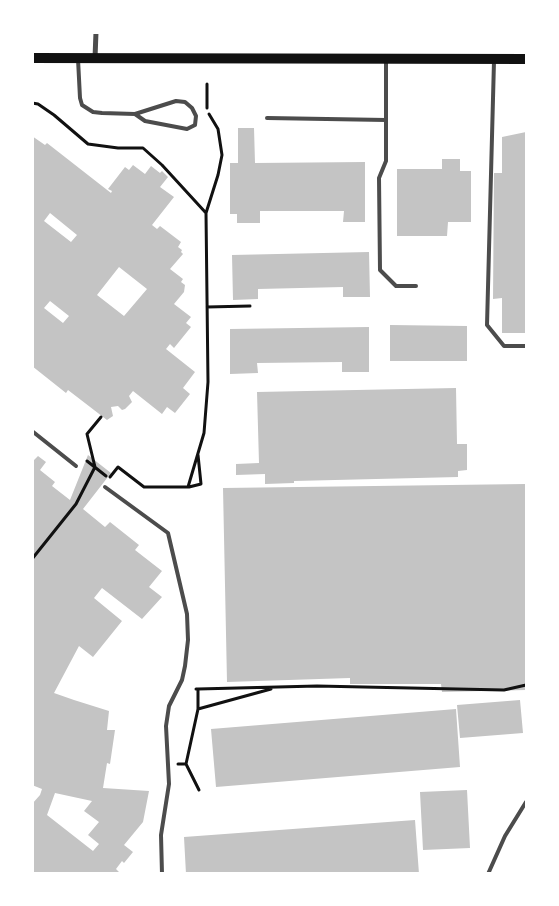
<!DOCTYPE html>
<html>
<head>
<meta charset="utf-8">
<style>
	body { margin:0 }
	#map { position:relative; width:559px; height:906px; overflow:hidden; background:#fff; font-family:Ubuntu,sans-serif }
	canvas { display:block }
	.frame { position:absolute; inset:0; border:34px solid #fff; pointer-events:none }
</style>
</head>
<body>
<div id="map">
<canvas width="559" height="906"></canvas>
<div class="frame"></div>
</div>
<script>
const ctx = document.querySelector('canvas').getContext('2d');
ctx.lineJoin = 'round';
function fillPath(path, color) {
  ctx.fillStyle = color;
  ctx.fill(path, 'evenodd');
}
function toPath(rows) {
  const path = new Path2D();
  for (const r of rows) {
    path.moveTo(r[0], r[1]);
    for (let i = 2; i < r.length; i += 2) path.lineTo(r[i], r[i + 1]);
  }
  return path;
}
function strokePath(path, color, width, dash) {
  ctx.strokeStyle = color;
  ctx.lineWidth = width;
  ctx.lineCap = dash ? 'butt' : 'round';
  ctx.setLineDash(dash || []);
  ctx.stroke(path);
}
const building = toPath([
	[238,128,254,128,255,163,365,162,365,222,343,222,344,211,260,211,260,223,237,223,237,214,230,214,230,163,238,163],
	[526,132,526,333,502,333,502,298,493,299,494,173,502,173,502,137],
	[32,136,45,145,47,143,111,193,112,191,108,189,125,167,129,170,133,165,145,174,151,166,160,173,162,171,168,177,160,187,174,197,152,225,157,229,160,226,181,242,178,247,182,250,181,252,183,254,170,269,183,279,181,282,185,285,184,292,174,304,191,317,186,323,191,327,174,348,170,344,166,349,195,372,183,388,190,394,175,413,167,407,162,414,133,391,129,396,132,402,125,409,122,410,118,406,111,407,113,416,107,420,68,390,66,393,32,366],
	[50,213,77,235,71,242,44,221],
	[119,267,147,289,124,316,97,295],
	[50,301,69,316,63,323,44,308],
	[442,159,460,159,460,171,471,171,471,222,448,222,447,236,397,236,397,169,442,169],
	[369,252,370,297,343,297,343,287,258,289,258,299,233,300,232,255],
	[390,325,467,326,467,361,390,361],
	[369,327,369,372,342,372,342,362,257,363,258,373,230,374,230,329],
	[456,388,457,444,467,444,467,470,458,471,458,477,294,481,294,483,265,484,265,474,236,475,236,464,259,463,257,392],
	[88,455,111,473,83,509,105,527,110,522,139,545,135,550,162,571,149,587,162,597,142,619,102,588,94,598,122,621,93,657,79,646,54,693,74,700,109,711,107,730,115,730,110,764,107,763,103,788,149,791,143,822,124,845,133,852,124,863,122,861,116,869,121,874,32,874,32,804,40,795,42,789,32,785,32,462,38,456,46,462,40,470,55,482,52,486,70,500],
	[55,793,92,801,84,811,99,822,88,835,99,844,93,851,47,815],
	[526,484,526,690,442,692,441,684,350,684,350,678,227,682,223,488],
	[520,700,523,733,460,738,457,705],
	[456,709,460,767,216,787,211,729],
	[467,790,470,848,423,850,420,792],
	[415,820,419,874,186,874,184,837]
]);
const path = toPath([
	[207,84,207,108],
	[32,103,38,104,54,115,88,144,118,148,143,148,162,165,206,213],
	[207,307,250,306],
	[87,461,106,476],
	[110,477,118,467,144,487,188,487,204,433,208,382,206,213,218,175,222,155,218,129,209,114],
	[189,487,201,484,198,455],
	[32,559,76,504,95,467,87,434,101,417],
	[196,689,198,689,198,709],
	[198,689,317,686,504,690,526,685],
	[178,764,186,764,199,790],
	[186,764,198,709,271,689]
]);
const service = toPath([
	[78,59,80,98,82,105,93,112,102,113,135,114,176,101,185,102,192,108,196,116,195,125,187,129,145,121,135,114],
	[386,59,386,161,379,178,380,270,396,286,416,286],
	[494,61,487,325,504,346,526,346],
	[267,118,386,120],
	[32,431,76,466],
	[105,487,168,533,187,614,188,640,185,666,182,680,169,706,166,726,169,784,161,835,162,874],
	[488,874,505,836,526,802]
]);
const minor = toPath([
	[95,58,96,32]
]);
const secondary = toPath([
	[32,58,526,59]
]);
fillPath(building, '#c4c4c4');
strokePath(path, '#111', 3);
strokePath(service, '#4c4c4c', 4);
strokePath(minor, '#4c4c4c', 5);
strokePath(secondary, '#111', 10);
</script>
</body>
</html>
